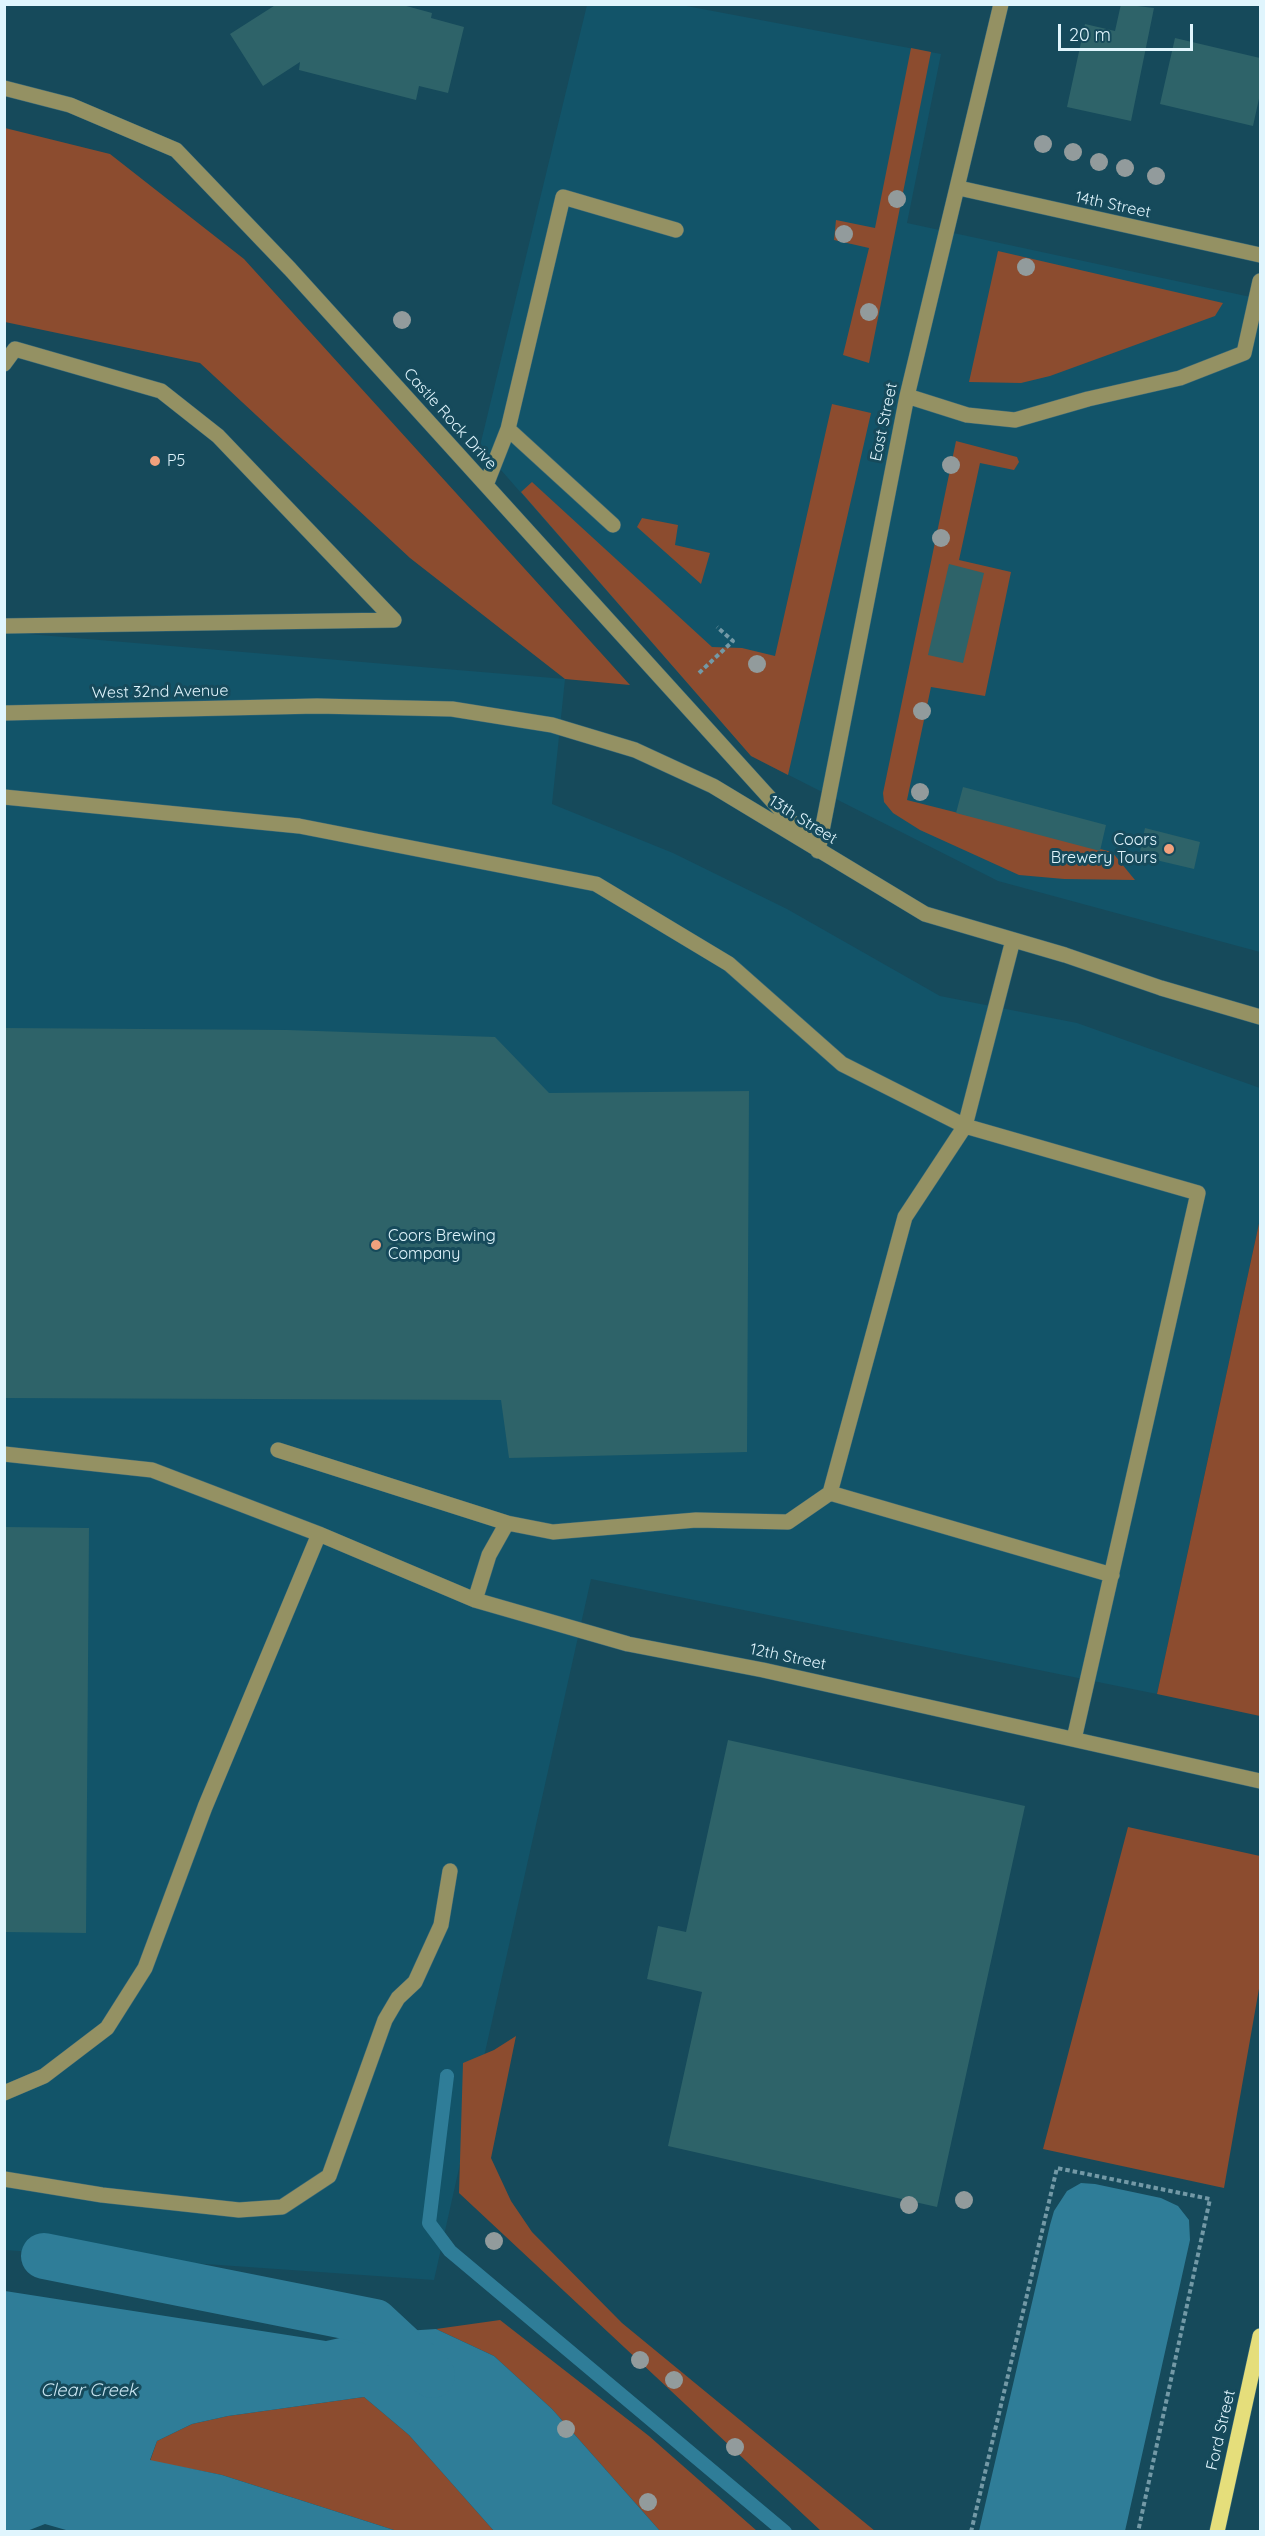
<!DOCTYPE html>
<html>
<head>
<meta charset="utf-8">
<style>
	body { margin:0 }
	#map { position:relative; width:1265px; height:2536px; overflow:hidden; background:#164a5b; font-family:Quicksand,sans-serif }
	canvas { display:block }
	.frame { position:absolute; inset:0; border:6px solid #e0f5fd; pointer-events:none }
	.scale { position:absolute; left:1058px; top:24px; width:135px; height:27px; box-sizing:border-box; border:3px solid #e0f5fd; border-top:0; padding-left:8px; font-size:18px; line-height:21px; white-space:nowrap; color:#e0f5fd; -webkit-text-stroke:4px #164a5b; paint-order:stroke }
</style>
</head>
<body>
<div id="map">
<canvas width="1265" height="2536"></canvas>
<div class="frame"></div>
<div class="scale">20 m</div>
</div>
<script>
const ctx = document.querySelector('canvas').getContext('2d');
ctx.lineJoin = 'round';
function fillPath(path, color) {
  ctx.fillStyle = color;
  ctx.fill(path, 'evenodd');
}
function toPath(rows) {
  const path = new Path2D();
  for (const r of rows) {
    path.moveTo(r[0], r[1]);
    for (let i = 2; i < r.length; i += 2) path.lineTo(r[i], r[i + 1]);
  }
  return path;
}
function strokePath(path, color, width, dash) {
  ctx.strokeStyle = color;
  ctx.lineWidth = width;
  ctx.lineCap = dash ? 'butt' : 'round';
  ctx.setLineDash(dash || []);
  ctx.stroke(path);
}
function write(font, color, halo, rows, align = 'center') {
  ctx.font = font + ' Quicksand,sans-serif';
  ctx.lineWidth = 6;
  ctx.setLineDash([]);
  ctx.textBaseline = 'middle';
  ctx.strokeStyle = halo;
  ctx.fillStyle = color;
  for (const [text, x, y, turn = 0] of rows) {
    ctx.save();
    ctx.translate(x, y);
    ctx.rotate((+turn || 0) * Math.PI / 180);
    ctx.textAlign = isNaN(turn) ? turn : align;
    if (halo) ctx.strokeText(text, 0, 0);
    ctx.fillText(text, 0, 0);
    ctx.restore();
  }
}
const built = toPath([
	[587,5,681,5,941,54,907,223,1260,299,1260,952,998,881,751,756,480,446],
	[4,632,565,679,552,804,673,853,787,909,940,996,1077,1023,1260,1088,1260,1219,1157,1694,591,1579,434,2280,5,2250]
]);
const green = toPath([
	[911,48,931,52,869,363,843,355,869,248,834,240,836,220,875,228],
	[5,128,110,154,244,259,630,685,565,679,410,558,200,363,5,322],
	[998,251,1223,303,1215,316,1050,376,1021,383,969,382],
	[832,404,871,413,788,775,751,756,521,492,532,482,712,647,742,648,775,656],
	[956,441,1017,457,1019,462,1014,470,980,463,959,560,1011,572,985,696,931,687,907,800,1112,852,1135,880,1064,879,1019,875,920,830,893,813,884,802,883,793],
	[642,518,678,525,675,545,710,553,701,584,637,527],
	[1260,1219,1260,1716,1157,1694],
	[1128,1827,1260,1856,1260,1983,1224,2188,1043,2149],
	[516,2036,491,2158,511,2201,532,2232,622,2323,875,2531,821,2531,459,2193,463,2063,494,2050],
	[500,2320,649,2436,757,2531,660,2531,552,2409,494,2356,436,2329],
	[364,2397,409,2435,494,2531,397,2531,222,2475,150,2461,157,2441,192,2424,228,2416]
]);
const water = toPath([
	[1081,2183,1095,2184,1161,2198,1178,2206,1189,2220,1190,2240,1125,2531,979,2531,1050,2225,1054,2211,1067,2191],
	[5,2291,326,2341,358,2334,436,2329,494,2356,552,2409,660,2531,494,2531,409,2435,364,2397,228,2416,192,2424,157,2441,150,2460,222,2475,397,2531,73,2532,45,2524,27,2531,5,2531]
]);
const stream = toPath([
	[447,2076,429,2223,450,2251,785,2532]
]);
const canal = toPath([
	[44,2256,375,2322,432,2375]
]);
const building = toPath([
	[277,4,399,4,432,13,431,18,464,27,448,93,419,86,416,100,299,70,300,62,263,86,230,34],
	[1121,4,1154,8,1131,121,1067,107,1085,24,1115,31],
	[1175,38,1260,58,1260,94,1253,126,1160,104],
	[949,564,984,573,963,663,928,655],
	[963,787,1106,825,1100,851,956,813],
	[1145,828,1200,842,1194,869,1139,856],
	[4,1028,287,1030,495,1037,549,1093,749,1091,747,1452,509,1458,501,1400,4,1398],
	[4,1527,89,1528,86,1933,4,1932],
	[728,1740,1025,1806,937,2207,668,2146,702,1992,647,1979,658,1926,686,1932]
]);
const path = toPath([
	[699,673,733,641,717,627],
	[971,2532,1057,2168,1210,2199,1138,2532]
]);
const minor = toPath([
	[4,88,70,105,176,150,290,269,806,838],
	[959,188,1260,255],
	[4,364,15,349,161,391,218,436,394,620,4,626],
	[907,396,967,415,1015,420,1088,399,1180,378,1244,353,1260,281],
	[508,429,613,525],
	[486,485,508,429,563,197,676,230],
	[4,713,317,706,452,709,552,725,635,750,713,786,925,914,1065,955,1161,988,1260,1017],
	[4,797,299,826,596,884,729,964,842,1064,965,1126,905,1217,830,1493,1112,1575],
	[818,851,907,396,1001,4],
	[1013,940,965,1126,1198,1193,1074,1739],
	[278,1450,507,1523,489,1555,475,1600],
	[4,1454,152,1470,319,1534,475,1600,628,1644,763,1670,1260,1781],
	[507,1523,553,1532,696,1520,788,1522,830,1493],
	[4,2093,44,2076,107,2028,145,1968,205,1807,319,1534],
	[4,2179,102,2195,239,2210,282,2207,329,2176,385,2020,398,1998,415,1982,441,1925,450,1871]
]);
const major = toPath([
	[1217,2532,1260,2336]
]);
const trees = [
	[1043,144],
	[1073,152],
	[1099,162],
	[1125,168],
	[1156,176],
	[897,199],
	[844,234],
	[1026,267],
	[869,312],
	[402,320],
	[951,465],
	[941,538],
	[757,664],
	[922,711],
	[920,792],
	[964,2200],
	[909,2205],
	[494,2241],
	[640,2360],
	[674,2380],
	[566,2429],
	[735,2447],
	[648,2502]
];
const markers = [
	[155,461,6,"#f1a17d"],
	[1169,849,6,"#f1a17d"],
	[376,1245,6,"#f1a17d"]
];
const streetNames = [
	["14th Street",1113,205,12],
	["Castle Rock Drive",450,419,48],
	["East Street",884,422,-78],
	["West 32nd Avenue",160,692,-1],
	["13th Street",803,820,32],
	["12th Street",788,1657,12],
	["Ford Street",1221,2430,-77]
];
const poiNames = [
	["P5",167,461],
	["Coors",1157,840,"right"],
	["Brewery Tours",1157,858,"right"],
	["Coors Brewing",388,1236],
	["Company",388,1254]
];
const waterNames = [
	["Clear Creek",89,2391]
];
fillPath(built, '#125469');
fillPath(green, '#8c4c2f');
fillPath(water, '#2f7d98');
strokePath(stream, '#2f7d98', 14);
strokePath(canal, '#2f7d98', 46);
fillPath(building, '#2e6369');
strokePath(minor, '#3a6978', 16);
strokePath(major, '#3a6978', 16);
strokePath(path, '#7399a6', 4, [4.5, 3]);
strokePath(minor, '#949163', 15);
strokePath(major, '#e5de7b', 15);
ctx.fillStyle = '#929b9c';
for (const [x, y] of trees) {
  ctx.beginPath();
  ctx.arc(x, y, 9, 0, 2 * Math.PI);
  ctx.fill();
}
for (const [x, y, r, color] of markers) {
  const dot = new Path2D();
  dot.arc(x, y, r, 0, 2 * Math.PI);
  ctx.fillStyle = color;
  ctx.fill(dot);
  strokePath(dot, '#164a5b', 2);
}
write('16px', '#e0f5fd', '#164a5b', streetNames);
write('16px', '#e0f5fd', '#164a5b', poiNames, 'left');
write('italic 18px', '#cbe7f3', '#164a5b', waterNames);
</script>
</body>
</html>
